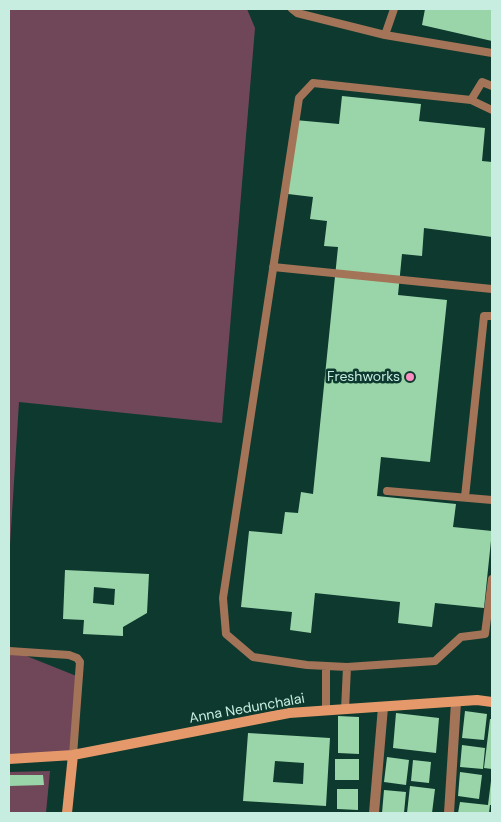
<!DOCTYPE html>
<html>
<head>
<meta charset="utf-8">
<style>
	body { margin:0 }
	#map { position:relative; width:501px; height:822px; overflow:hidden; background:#0e392e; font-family:"DM Sans",sans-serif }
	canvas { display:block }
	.frame { position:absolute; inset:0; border:10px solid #c7ede0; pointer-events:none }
</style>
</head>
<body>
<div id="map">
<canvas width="501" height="822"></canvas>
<div class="frame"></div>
</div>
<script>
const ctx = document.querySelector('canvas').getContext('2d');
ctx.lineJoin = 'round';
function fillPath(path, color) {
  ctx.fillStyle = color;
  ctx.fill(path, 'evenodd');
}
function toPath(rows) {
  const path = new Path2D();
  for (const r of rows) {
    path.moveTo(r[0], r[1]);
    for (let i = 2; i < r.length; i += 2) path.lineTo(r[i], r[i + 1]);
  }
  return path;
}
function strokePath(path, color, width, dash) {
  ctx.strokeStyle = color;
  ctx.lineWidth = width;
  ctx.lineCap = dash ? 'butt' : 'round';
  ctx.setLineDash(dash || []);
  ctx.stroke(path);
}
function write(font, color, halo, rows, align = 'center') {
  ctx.font = font + ' "DM Sans",sans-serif';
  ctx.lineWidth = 5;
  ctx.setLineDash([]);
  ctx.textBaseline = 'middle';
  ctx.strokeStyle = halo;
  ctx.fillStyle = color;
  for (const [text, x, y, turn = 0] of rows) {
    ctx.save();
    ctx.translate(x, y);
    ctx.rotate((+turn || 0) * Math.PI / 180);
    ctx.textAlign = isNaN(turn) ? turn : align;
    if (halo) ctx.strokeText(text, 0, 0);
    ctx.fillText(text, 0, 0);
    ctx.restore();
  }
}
const green = toPath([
	[9,9,247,9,255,28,222,423,19,402,9,561],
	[9,649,79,677,71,753,9,754],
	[50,771,46,813,9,813,9,772]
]);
const building = toPath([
	[425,9,492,9,492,41,422,25],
	[342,96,421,104,419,121,485,128,482,161,492,162,492,237,424,228,422,256,402,254,398,295,447,300,430,462,381,457,377,496,456,504,453,527,492,531,484,608,435,603,432,627,398,623,400,602,315,593,311,633,290,630,292,612,241,607,249,531,282,534,285,512,298,513,301,492,313,494,338,247,324,246,327,221,310,219,313,197,288,194,295,120,339,124],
	[65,570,149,574,147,613,123,627,123,636,83,634,84,620,63,619],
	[94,587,115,589,114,605,93,603],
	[465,711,487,714,484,740,462,738],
	[396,713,439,718,436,753,393,748],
	[338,716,359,717,359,754,338,753],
	[490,719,492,719,492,769,484,768],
	[248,733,330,738,326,806,243,801],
	[275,761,304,763,303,784,273,782],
	[462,745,485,748,483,769,460,767],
	[387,757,409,760,406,785,384,782],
	[335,759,359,759,359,780,335,780],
	[413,760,431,762,429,783,411,781],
	[460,772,482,775,479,799,458,796],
	[9,775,43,775,44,785,9,786],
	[491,781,492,805,490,805,489,813,458,813,460,802,488,805],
	[410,786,435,789,432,813,407,813],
	[337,789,358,789,358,810,337,809],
	[384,790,406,792,404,813,382,813]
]);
const lane = toPath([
	[292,9,297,13,385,35,492,53],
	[385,35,394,9],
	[471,100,482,82,492,86],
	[492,110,471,100,313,83,299,98,223,598,226,634,253,657,307,665,347,667,435,661,461,637,485,634,492,579],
	[273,267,492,289],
	[387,491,492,500],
	[465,497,484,316,492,316],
	[9,651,69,655,77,658,80,662,73,755],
	[326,666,326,710],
	[345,710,347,667]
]);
const street = toPath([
	[374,813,383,707],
	[449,813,456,702]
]);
const secondary = toPath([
	[9,759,73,755,289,713,477,700,492,702],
	[67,813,73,755]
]);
const markers = [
	[410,377,5,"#fc8fc1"]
];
const poiNames = [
	["Freshworks",400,377]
];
const streetNames = [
	["Anna Nedunchalai",247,709,-10]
];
fillPath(green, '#704759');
fillPath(building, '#9ad5a9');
strokePath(lane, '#a47458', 8);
strokePath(street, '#a47458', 10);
strokePath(secondary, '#e5996a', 10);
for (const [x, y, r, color] of markers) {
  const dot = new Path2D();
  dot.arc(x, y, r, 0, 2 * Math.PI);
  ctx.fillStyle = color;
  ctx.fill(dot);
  strokePath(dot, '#0e392e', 2);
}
write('14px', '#c7ede0', '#0e392e', poiNames, 'right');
write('14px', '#c7ede0', '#0e392e', streetNames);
</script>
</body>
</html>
